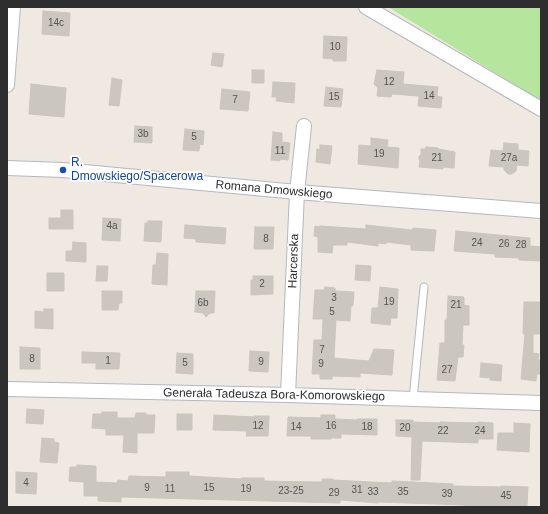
<!DOCTYPE html>
<html>
<head>
<meta charset="utf-8">
<style>
	body { margin:0 }
	#map { position:relative; width:548px; height:514px; overflow:hidden; background:#efe9e1; font-family:Helvetica,sans-serif }
	canvas { display:block }
	.frame { position:absolute; inset:0; border:8px solid #2e2e2e; pointer-events:none }
</style>
</head>
<body>
<div id="map">
<canvas width="548" height="514"></canvas>
<div class="frame"></div>
</div>
<script>
const ctx = document.querySelector('canvas').getContext('2d');
ctx.lineJoin = 'round';
function fillPath(path, color) {
  ctx.fillStyle = color;
  ctx.fill(path, 'evenodd');
}
function toPath(rows) {
  const path = new Path2D();
  for (const r of rows) {
    path.moveTo(r[0], r[1]);
    for (let i = 2; i < r.length; i += 2) path.lineTo(r[i], r[i + 1]);
  }
  return path;
}
function strokePath(path, color, width, dash) {
  ctx.strokeStyle = color;
  ctx.lineWidth = width;
  ctx.lineCap = dash ? 'butt' : 'round';
  ctx.setLineDash(dash || []);
  ctx.stroke(path);
}
function write(font, color, halo, rows, align = 'center') {
  ctx.font = font + ' Helvetica,sans-serif';
  ctx.lineWidth = 3.5;
  ctx.setLineDash([]);
  ctx.textBaseline = 'middle';
  ctx.strokeStyle = halo;
  ctx.fillStyle = color;
  for (const [text, x, y, turn = 0] of rows) {
    ctx.save();
    ctx.translate(x, y);
    ctx.rotate((+turn || 0) * Math.PI / 180);
    ctx.textAlign = isNaN(turn) ? turn : align;
    if (halo) ctx.strokeText(text, 0, 0);
    ctx.fillText(text, 0, 0);
    ctx.restore();
  }
}
const green = toPath([
	[388,7,541,7,541,101]
]);
const building = toPath([
	[43,11,70,13,69,36,42,34,43,11],
	[324,36,347,37,346,61,333,61,333,59,323,58,324,36],
	[213,53,224,54,222,67,211,65,213,53],
	[252,70,264,70,264,83,252,83,252,70],
	[377,70,404,72,403,84,438,87,437,96,442,97,441,108,418,106,419,96,392,94,391,97,377,96,378,88,374,84,377,70],
	[112,78,122,80,119,106,109,105,112,78],
	[273,82,295,83,294,103,276,101,277,97,272,97,273,82],
	[31,84,66,88,64,117,29,114,31,84],
	[326,87,343,89,341,107,324,106,326,87],
	[222,89,250,92,248,111,220,109,222,89],
	[135,126,152,127,152,143,134,142,135,126],
	[185,129,204,131,203,145,200,144,199,151,183,150,185,129],
	[273,132,282,133,282,142,290,143,288,160,280,159,280,161,271,160,273,132],
	[371,138,388,140,387,147,399,148,398,168,358,164,359,145,371,146,371,138],
	[504,143,518,144,518,150,529,151,528,166,517,165,516,171,512,174,508,174,504,170,504,167,489,166,491,150,503,151,504,143],
	[320,145,332,146,330,164,316,162,317,149,320,150,320,145],
	[426,147,438,148,438,149,455,152,454,168,443,167,443,169,419,167,420,161,419,160,419,156,421,155,421,149,426,149,426,147],
	[61,210,73,210,73,229,49,229,49,218,61,218,61,210],
	[103,218,121,219,120,241,102,240,103,218],
	[148,221,162,221,161,242,144,241,145,223,148,223,148,221],
	[185,225,226,228,225,244,196,242,196,239,184,238,185,225],
	[366,225,412,230,413,228,436,230,434,251,411,250,411,245,386,242,386,244,378,243,378,246,347,242,347,245,333,245,332,253,318,252,318,237,314,236,315,226,319,227,319,226,366,229,366,225],
	[255,227,274,227,273,249,254,249,255,227],
	[456,231,530,238,530,246,541,247,541,261,519,260,519,258,495,257,495,254,454,251,456,231],
	[73,242,86,243,86,262,66,261,66,251,72,251,73,242],
	[157,253,168,254,167,285,152,284,153,265,156,265,157,253],
	[356,265,371,266,370,281,355,280,356,265],
	[97,266,108,266,107,281,96,281,97,266],
	[47,273,64,273,64,291,47,291,47,273],
	[253,276,273,276,273,294,251,295,251,280,253,280,253,276],
	[325,287,335,288,335,291,354,292,353,306,351,306,350,321,336,320,334,358,369,361,374,349,394,350,392,375,360,373,360,377,332,376,332,379,320,379,320,374,312,374,314,340,322,340,323,319,313,319,315,290,324,290,325,287],
	[380,287,398,289,397,318,391,318,390,325,371,323,372,308,378,308,380,287],
	[102,291,122,291,122,303,119,303,118,310,102,310,102,291],
	[196,291,215,291,214,313,210,313,206,317,203,313,195,312,196,291],
	[448,296,464,297,464,305,469,306,469,325,463,325,462,345,464,345,463,357,458,357,455,381,437,380,440,343,445,343,445,320,447,320,448,296],
	[524,302,541,302,540,334,533,334,533,353,539,354,538,360,541,360,540,374,537,374,536,381,521,379,525,334,523,334,524,302],
	[44,309,53,309,53,329,35,328,35,311,44,312,44,309],
	[20,347,40,348,40,369,20,369,20,347],
	[250,351,269,352,268,372,249,371,250,351],
	[82,352,120,353,119,369,96,369,96,363,82,363,82,352],
	[177,353,193,354,193,374,176,373,177,353],
	[481,363,502,365,501,381,490,380,490,378,480,377,481,363],
	[27,409,44,410,43,424,26,423,27,409],
	[102,412,117,412,117,418,135,418,136,413,146,413,146,415,155,415,154,433,137,433,137,453,123,452,124,435,106,435,106,429,92,428,93,414,102,414,102,412],
	[177,414,192,414,192,430,177,430,177,414],
	[214,415,254,417,254,416,269,416,268,436,246,436,247,431,213,430,214,415],
	[321,415,335,415,335,419,357,420,357,419,377,419,377,435,341,434,341,438,331,438,331,439,311,439,311,436,287,436,288,417,321,418,321,415],
	[396,420,413,420,413,422,440,423,440,422,478,423,478,422,493,423,493,439,478,439,478,443,422,441,420,480,411,480,412,437,396,436,396,420],
	[514,423,530,424,529,452,497,450,498,433,514,433,514,423],
	[42,438,54,439,54,442,59,443,57,463,40,462,42,438],
	[77,465,96,466,96,482,117,483,118,480,128,481,129,476,166,477,166,472,189,472,189,476,241,479,241,478,264,478,264,481,314,482,322,482,322,479,333,479,333,480,392,483,392,481,453,484,453,486,501,487,501,486,528,487,527,507,485,507,464,506,464,505,378,502,378,503,340,500,340,503,121,497,121,502,98,501,98,496,84,496,84,482,69,481,70,467,77,467,77,465],
	[16,472,37,473,36,494,16,493,16,472]
]);
const service = toPath([
	[413,399,424,287]
]);
const minor = toPath([
	[366,7,541,109],
	[7,85,13,7],
	[7,168,63,170,297,192,541,211],
	[7,389,288,395,541,403],
	[288,395,297,192,304,126]
]);
const markers = [
	[63,170,4,"#1a4fb4"]
];
const numberNames = [
	["14c",56,23],
	["10",335,47],
	["12",389,82],
	["14",429,96],
	["15",334,97],
	["7",235,100],
	["3b",143,134],
	["5",194,137],
	["11",280,151],
	["19",379,154],
	["21",437,158],
	["27a",509,158],
	["4a",112,226],
	["8",266,239],
	["24",477,243],
	["26",504,244],
	["28",521,245],
	["2",262,284],
	["3",334,298],
	["19",389,302],
	["6b",203,303],
	["21",456,305],
	["5",332,312],
	["7",322,350],
	["8",32,359],
	["1",108,361],
	["9",261,362],
	["5",185,363],
	["9",321,364],
	["27",447,370],
	["12",258,426],
	["16",331,426],
	["14",296,427],
	["18",367,427],
	["20",405,428],
	["22",443,431],
	["24",480,431],
	["4",26,483],
	["9",147,488],
	["15",209,488],
	["11",170,489],
	["19",246,489],
	["31",357,490],
	["23-25",291,491],
	["33",373,492],
	["35",403,492],
	["29",334,493],
	["39",447,494],
	["45",506,496]
];
const transitNames = [
	["R.",71,163],
	["Dmowskiego/Spacerowa",71,177]
];
const streetNames = [
	["Romana Dmowskiego",274,190,5],
	["Harcerska",294,261,-88],
	["Generała Tadeusza Bora-Komorowskiego",274,395,1]
];
fillPath(green, '#b6e59e');
fillPath(building, '#cbc7bf');
strokePath(building, '#cbc5ba', 1);
strokePath(service, '#b4b7c1', 9);
strokePath(minor, '#b4b7c1', 16);
strokePath(service, '#fff', 7);
strokePath(minor, '#fff', 14);
for (const [x, y, r, color] of markers) {
  const dot = new Path2D();
  dot.arc(x, y, r, 0, 2 * Math.PI);
  ctx.fillStyle = color;
  ctx.fill(dot);
  strokePath(dot, '#fff', 1.5);
}
write('10px', '#555452', null, numberNames);
write('12px', '#164399', '#fff', transitNames, 'left');
write('12px', '#2e2e2e', '#fff', streetNames);
</script>
</body>
</html>
